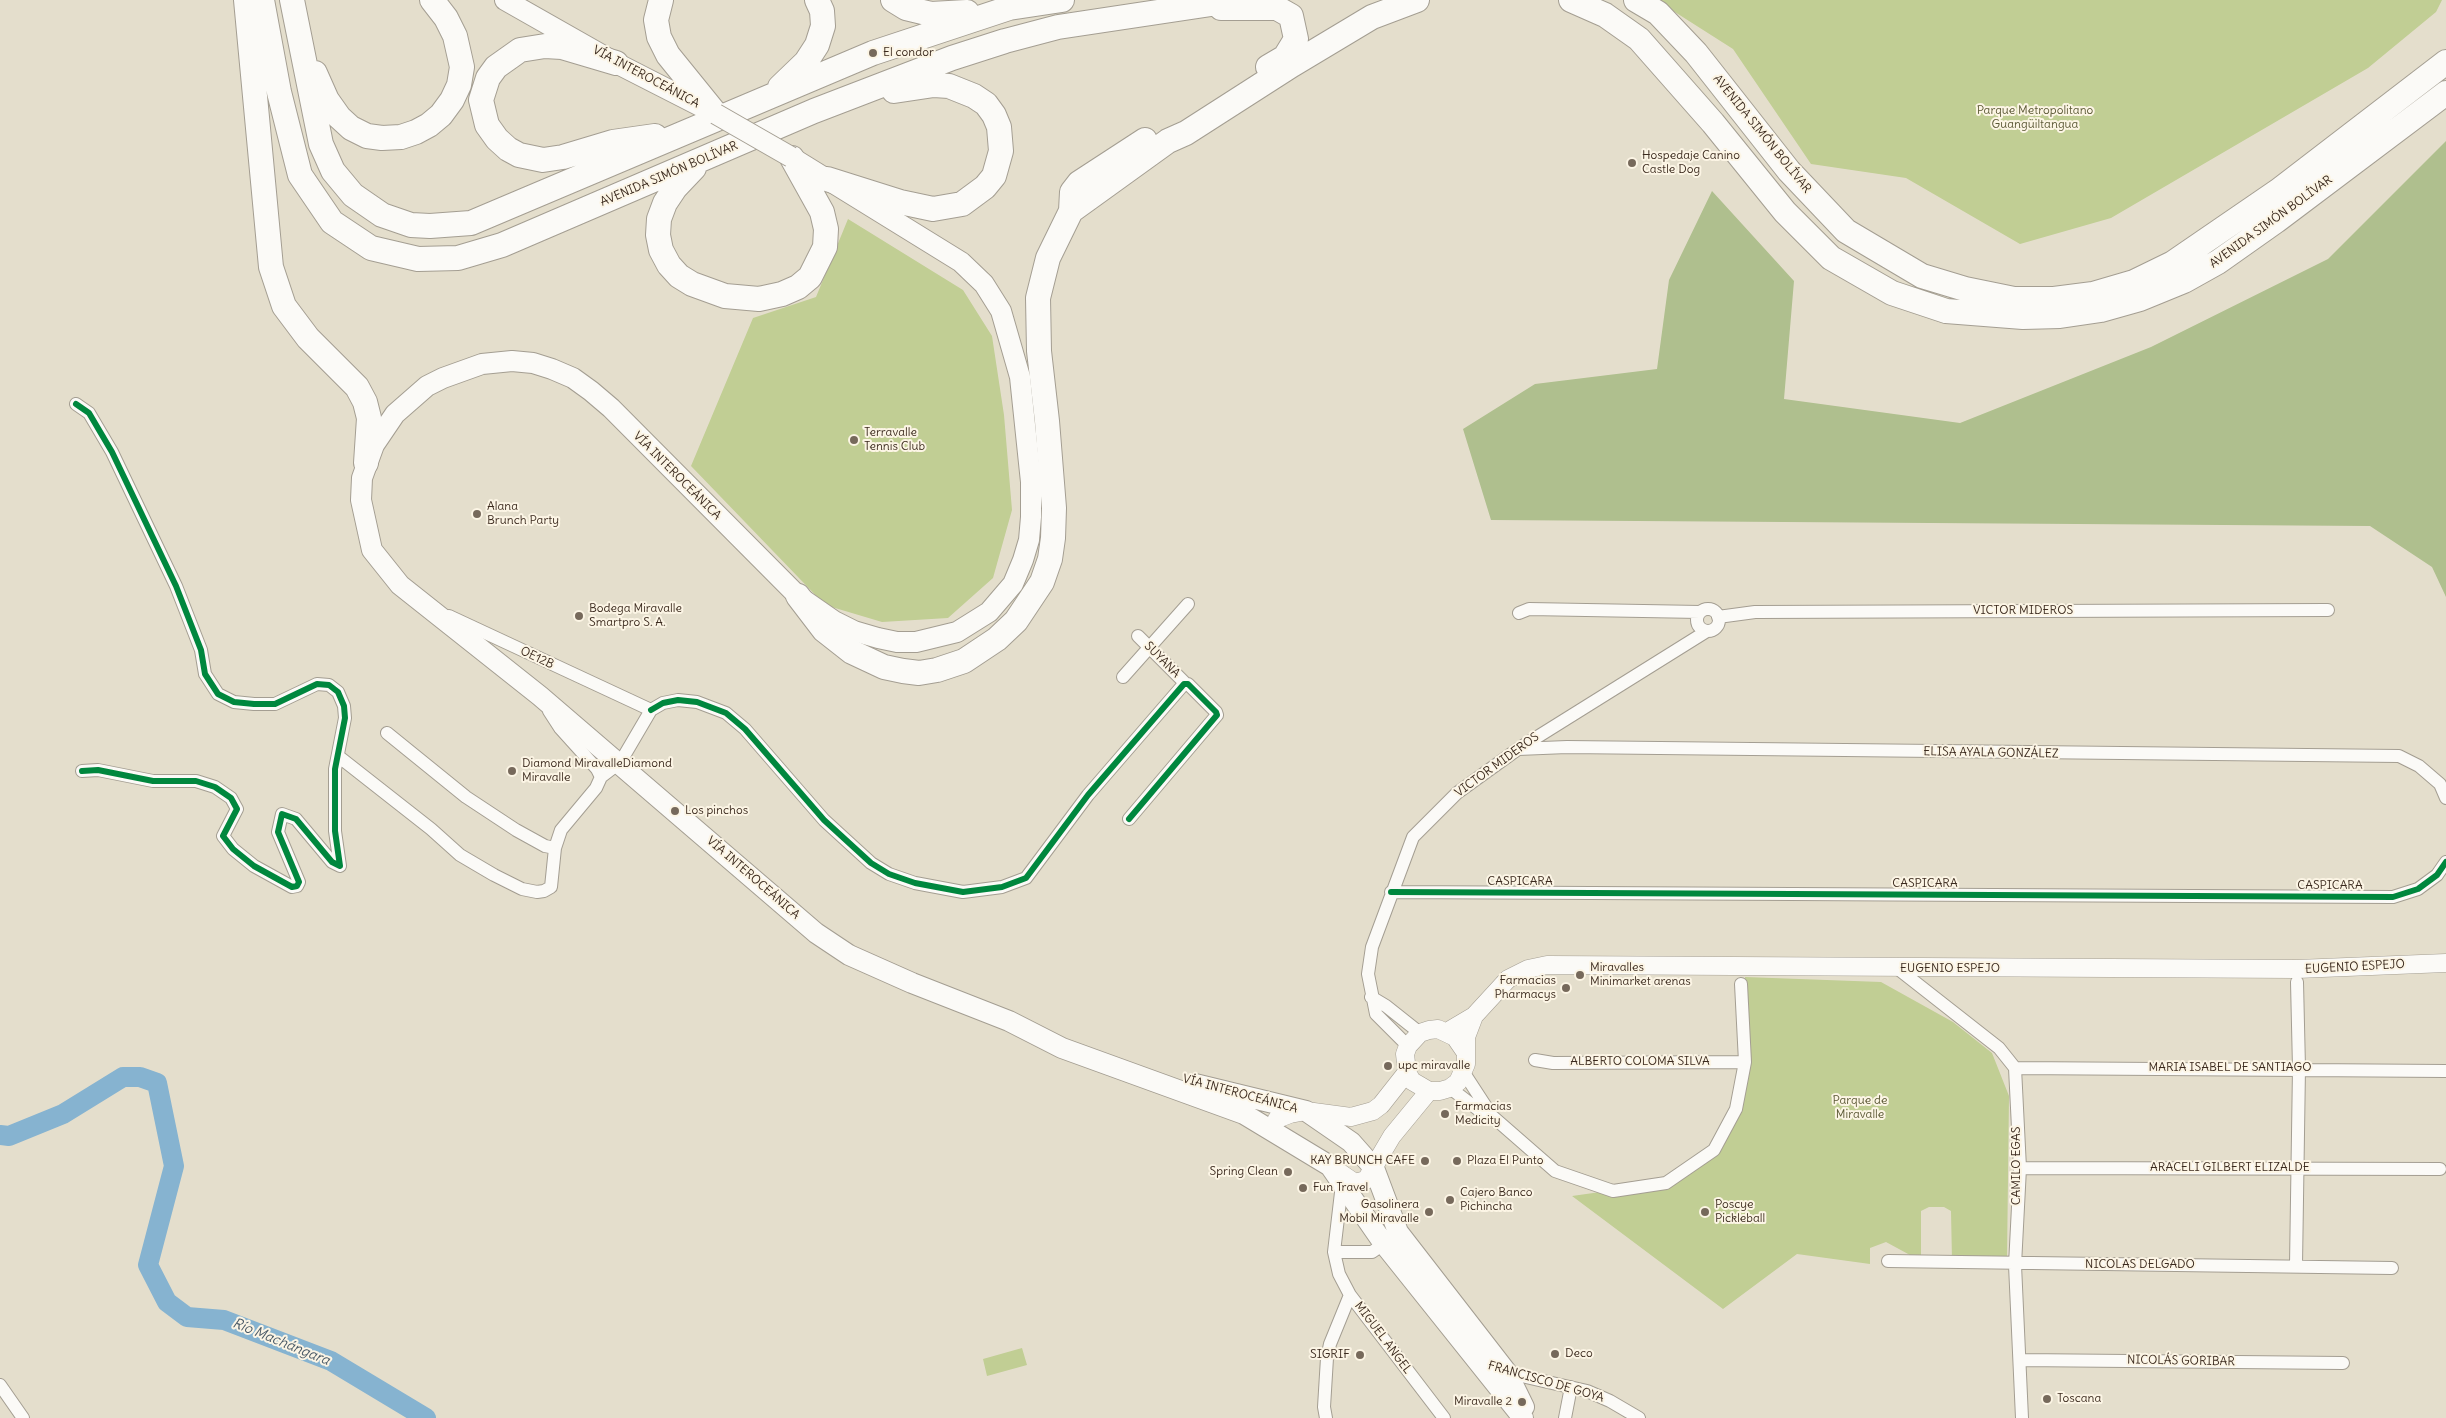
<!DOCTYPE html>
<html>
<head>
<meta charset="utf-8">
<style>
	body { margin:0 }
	canvas { display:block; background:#e4decc }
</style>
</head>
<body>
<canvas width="2446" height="1418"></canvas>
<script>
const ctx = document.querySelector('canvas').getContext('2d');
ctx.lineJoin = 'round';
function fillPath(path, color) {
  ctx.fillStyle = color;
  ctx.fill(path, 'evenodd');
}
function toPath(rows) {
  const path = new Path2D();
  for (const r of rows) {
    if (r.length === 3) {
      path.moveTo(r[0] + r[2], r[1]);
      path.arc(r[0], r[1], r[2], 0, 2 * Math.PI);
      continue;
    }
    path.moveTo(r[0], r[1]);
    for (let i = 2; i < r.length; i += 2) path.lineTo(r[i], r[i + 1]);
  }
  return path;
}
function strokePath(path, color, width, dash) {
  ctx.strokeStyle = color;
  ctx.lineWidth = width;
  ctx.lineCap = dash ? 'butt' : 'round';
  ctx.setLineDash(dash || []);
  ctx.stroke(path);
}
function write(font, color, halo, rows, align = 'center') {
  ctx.font = font + ' Delius,sans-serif';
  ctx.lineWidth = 4;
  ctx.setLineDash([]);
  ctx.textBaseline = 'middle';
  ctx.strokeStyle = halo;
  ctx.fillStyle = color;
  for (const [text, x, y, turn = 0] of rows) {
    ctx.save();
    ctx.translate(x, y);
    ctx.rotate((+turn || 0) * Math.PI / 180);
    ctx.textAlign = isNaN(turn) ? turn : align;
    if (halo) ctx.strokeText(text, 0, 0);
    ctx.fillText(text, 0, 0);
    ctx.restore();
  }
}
const green = toPath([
	[1656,0,2442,0,2436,12,2368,68,2111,218,2020,244,1906,178,1811,164,1733,49],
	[848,219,963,290,992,336,1004,415,1012,510,993,578,948,618,882,622,825,605,691,466,753,318,816,297],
	[1745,977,1881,982,1953,1022,1992,1053,2009,1096,2007,1259,1952,1261,1951,1211,1944,1207,1929,1207,1921,1211,1921,1261,1886,1242,1870,1248,1870,1264,1797,1254,1723,1309,1572,1196,1664,1183,1710,1152,1735,1111,1748,1062],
	[1022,1348,1027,1365,987,1376,983,1359]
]);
const forest = toPath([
	[2446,141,2446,597,2432,567,2370,526,1491,520,1463,429,1535,384,1657,369,1669,280,1712,191,1794,281,1784,399,1960,423,2151,347,2328,259]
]);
const river = toPath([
	[0,1135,9,1136,63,1114,123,1077,140,1077,157,1083,174,1166,148,1265,167,1302,187,1317,224,1320,331,1361,426,1418]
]);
const street = toPath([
	[76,404,89,413,112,452,176,586,201,650,205,674,218,694,234,702,254,704,275,704,317,684,329,685,338,692,344,706,345,718,335,769,335,831,340,866,332,862,296,819,282,814,278,832,299,882,297,886,292,887,254,866,233,849,223,836,237,809,231,798,215,787,196,781,153,781,98,770,82,771],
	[1708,620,11],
	[1519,613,1529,609,1700,612],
	[449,616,651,710],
	[1718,617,1755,612,2328,610],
	[1138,636,1186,684],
	[1123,677,1188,604],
	[651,710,663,703,678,700,697,702,726,713,745,729,824,820,871,863,889,874,915,883,963,892,1002,887,1026,878,1088,795,1184,684,1188,684,1216,712,1217,715,1129,819],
	[549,711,560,728,597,769,601,777],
	[387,733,466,797,516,830,545,846,555,848],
	[1518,749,1567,747,2399,756,2419,766,2440,784,2446,798],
	[338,756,431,829,460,855,494,875,522,889,537,892,544,891,551,887,555,848,561,830,596,788,601,777,618,764,624,756,651,710],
	[1391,892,2393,897,2418,889,2437,875,2446,862],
	[1897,968,1999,1048,2015,1068,2020,1168,2015,1265,2022,1418],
	[1371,997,1386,1006,1420,1033],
	[1408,1046,1376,1014,1368,974,1372,947,1413,837,1457,793,1518,749,1707,631],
	[1535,1060,1553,1063,1745,1062],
	[2015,1068,2446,1071],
	[1464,1073,1492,1116],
	[1450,1088,1480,1111,1492,1116,1555,1171,1613,1191,1666,1183,1714,1150,1736,1109,1745,1062,1741,984],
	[2020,1168,2440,1169],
	[1342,1184,1334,1252,1339,1274,1350,1295,1444,1418],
	[1334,1252,1372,1252,1388,1241],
	[1888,1261,2392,1268],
	[2296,1265,2299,1068,2297,982],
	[2020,1360,2343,1363],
	[1504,1372,1587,1391,1610,1401,1639,1418],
	[0,1385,23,1418],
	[1326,1418,1324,1407,1327,1358,1330,1344,1350,1295],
	[1565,1418,1571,1387]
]);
const secondary = toPath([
	[1447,1032,1474,1016,1508,979,1528,969,1547,965,2297,969,2446,963],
	[1466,1053,1455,1037,1438,1029,1429,1030,1420,1033,1408,1046,1405,1054,1407,1072,1412,1081,1429,1091,1440,1091,1450,1088,1458,1082,1466,1064,1466,1037,1474,1016],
	[1272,1130,1277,1119,1290,1114,1306,1111,1351,1117,1373,1111,1381,1105,1407,1072],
	[1333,1168,1355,1183,1366,1180,1392,1136,1429,1091]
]);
const primary = toPath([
	[505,0,616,63,712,112],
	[791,157,961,262,984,284,1001,311,1020,377,1031,482,1031,517,1029,540,1023,560,1013,584,989,612,957,632,916,642,897,642,878,638,854,631,834,621,798,596,611,408,591,391,573,378,552,369,533,363,512,361,482,364,443,378,427,386,395,414,374,445,362,478,361,500,372,550,400,585,540,696,816,933,849,955,912,983,1009,1021,1062,1048,1244,1114,1330,1166,1384,1244,1523,1418],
	[1195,1084,1306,1111,1351,1142,1374,1168,1398,1232,1508,1374,1524,1407]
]);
const highway = toPath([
	[246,0,271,267,284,306,308,338,357,387,365,402,369,418,366,463],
	[262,0,279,92,300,175,332,222,371,248,418,259,458,258,502,245,814,111,952,58,1005,41,1058,27,1238,0],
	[292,0,321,144,333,171,353,195,382,215,411,225,430,226,471,223,873,53,1009,8,1062,0],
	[661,0,656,20,659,37,668,55,715,113],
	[893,0,906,8,931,14,967,12],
	[1571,0,1605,15,1639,39,1713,123,1785,212,1831,258,1892,293,1946,311,2023,317,2060,316,2101,310,2140,299,2184,281,2218,262,2276,221,2446,93],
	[1636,0,1658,13,1696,53,1789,171,1846,231,1922,276,1965,289,2014,299,2054,299,2093,294,2134,282,2173,263,2278,191,2446,62],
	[1221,8,1277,8,1291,16,1296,39,1285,57,1268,67],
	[616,63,562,47,545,46,520,50,496,67,488,78,481,100,487,125,497,139,508,149,519,155,543,160,563,157,613,142,655,136],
	[315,73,327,100,339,117,351,128,367,136,382,138,401,137,416,132,429,125,441,115,452,100,459,85,462,67,455,36,446,18,432,0],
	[780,87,806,62,817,45,823,26,822,11,817,0],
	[694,168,675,188,665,203,659,219,658,235,661,250,669,265,679,276,692,284,725,296,759,299,782,294,798,287,810,277,825,247,826,229,822,212,792,158],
	[827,179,900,202,933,209,962,204,985,187,994,176,1001,151,999,127,994,115,986,104,974,96,949,86,934,85,894,91],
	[1071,211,1072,192,1079,183,1145,140],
	[798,596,824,630,852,652,884,667,903,671,919,673,937,670,964,661,997,639,1016,621,1042,582,1050,559,1053,538,1054,508,1047,421,1039,351,1038,298,1048,258,1071,211,1168,141,1186,133,1292,65,1372,17,1417,0]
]);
const primaryBridge = toPath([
	[716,114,791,157]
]);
const cycleway = toPath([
	[76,404,89,413,112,452,176,586,201,650,205,674,218,694,234,702,254,704,275,704,317,684,329,685,338,692,344,706,345,718,335,769,335,831,340,866,332,862,296,819,282,814,278,832,299,882,297,886,292,887,254,866,233,849,223,836,237,809,231,798,215,787,196,781,153,781,98,770,82,771],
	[651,710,663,703,678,700,697,702,726,713,745,729,824,820,871,863,889,874,915,883,963,892,1002,887,1026,878,1088,795,1184,684,1188,684,1216,712,1217,715,1129,819],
	[1391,892,2393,897,2418,889,2437,875,2446,862]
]);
const markers = [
	[873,53,5,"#76695b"],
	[1632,163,5,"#76695b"],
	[854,440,5,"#76695b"],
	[477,514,5,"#76695b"],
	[579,616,5,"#76695b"],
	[512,771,5,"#76695b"],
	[675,811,5,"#76695b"],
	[1580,975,5,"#76695b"],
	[1566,988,5,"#76695b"],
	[1388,1066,5,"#76695b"],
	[1445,1114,5,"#76695b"],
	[1425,1161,5,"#76695b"],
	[1457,1161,5,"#76695b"],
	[1288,1172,5,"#76695b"],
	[1303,1188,5,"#76695b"],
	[1450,1200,5,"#76695b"],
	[1429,1212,5,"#76695b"],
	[1705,1212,5,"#76695b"],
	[1555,1354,5,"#76695b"],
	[1360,1355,5,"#76695b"],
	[2047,1399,5,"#76695b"],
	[1522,1402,5,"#76695b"]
];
const poiNames = [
	["El condor",883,53],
	["Hospedaje Canino",1642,156],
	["Castle Dog",1642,170],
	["Terravalle",864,433],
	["Tennis Club",864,447],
	["Alana",487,507],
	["Brunch Party",487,521],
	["Bodega Miravalle",589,609],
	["Smartpro S. A.",589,623],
	["Diamond MiravalleDiamond",522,764],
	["Miravalle",522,778],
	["Los pinchos",685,811],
	["Miravalles",1590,968],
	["Minimarket arenas",1590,982],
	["Farmacias",1556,981,"right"],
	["Pharmacys",1556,995,"right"],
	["upc miravalle",1398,1066],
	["Farmacias",1455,1107],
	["Medicity",1455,1121],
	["KAY BRUNCH CAFE",1415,1161,"right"],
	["Plaza El Punto",1467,1161],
	["Spring Clean",1278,1172,"right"],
	["Fun Travel",1313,1188],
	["Cajero Banco",1460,1193],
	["Pichincha",1460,1207],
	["Gasolinera",1419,1205,"right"],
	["Mobil Miravalle",1419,1219,"right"],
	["Poscye",1715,1205],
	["Pickleball",1715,1219],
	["Deco",1565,1354],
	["SIGRIF",1350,1355,"right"],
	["Toscana",2057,1399],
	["Miravalle 2",1512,1402,"right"]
];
const streetNames = [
	["VÍA INTEROCEÁNICA",646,77,28],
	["AVENIDA SIMÓN BOLÍVAR",1762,134,51],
	["AVENIDA SIMÓN BOLÍVAR",669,174,-23],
	["AVENIDA SIMÓN BOLÍVAR",2271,222,-36],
	["VÍA INTEROCEÁNICA",677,476,45],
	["VICTOR MIDEROS",2023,611],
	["OE12B",537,658,25],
	["SUYANA",1162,660,45],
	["ELISA AYALA GONZÁLEZ",1991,753,1],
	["VICTOR MIDEROS",1497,765,-36],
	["VÍA INTEROCEÁNICA",753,878,41],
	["CASPICARA",1520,882],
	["CASPICARA",1925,884],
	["CASPICARA",2330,886],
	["EUGENIO ESPEJO",2355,967,-3],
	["EUGENIO ESPEJO",1950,969],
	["ALBERTO COLOMA SILVA",1640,1062],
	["MARIA ISABEL DE SANTIAGO",2230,1068],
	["VÍA INTEROCEÁNICA",1240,1094,15],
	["CAMILO EGAS",2017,1166,-90],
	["ARACELI GILBERT ELIZALDE",2230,1168],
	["NICOLAS DELGADO",2140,1265],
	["MIGUEL ANGEL",1383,1338,53],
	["NICOLÁS GORIBAR",2181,1361,1],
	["FRANCISCO DE GOYA",1546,1382,16]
];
const parkNames = [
	["Parque Metropolitano",2035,111],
	["Guangüiltangua",2035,125],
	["Parque de",1860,1101],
	["Miravalle",1860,1115]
];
const waterNames = [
	["Río Machángara",281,1342,22]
];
fillPath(green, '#c1ce94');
fillPath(forest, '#afbf8e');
strokePath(river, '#86b3d0', 20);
strokePath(street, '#a49e92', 14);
strokePath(secondary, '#a49e92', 19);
strokePath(primary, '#a49e92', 22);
strokePath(highway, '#a49e92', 26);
strokePath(street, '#fbfaf7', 12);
strokePath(secondary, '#fbfaf7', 18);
strokePath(primary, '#fbfaf7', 20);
strokePath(highway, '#fbfaf7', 24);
strokePath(primaryBridge, '#a49e92', 22, []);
strokePath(primaryBridge, '#fbfaf7', 20);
strokePath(cycleway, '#00873e', 6);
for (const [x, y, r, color] of markers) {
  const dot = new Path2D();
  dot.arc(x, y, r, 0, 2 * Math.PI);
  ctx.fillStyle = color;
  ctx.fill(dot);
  strokePath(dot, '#fcf5e5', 2);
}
write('12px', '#3b2a1e', '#fcf5e5', poiNames, 'left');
write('12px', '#3b2a1e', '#fcf5e5', streetNames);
write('12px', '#5a5734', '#fcf5e5', parkNames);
write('italic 14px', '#495966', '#fcf5e5', waterNames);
</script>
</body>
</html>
